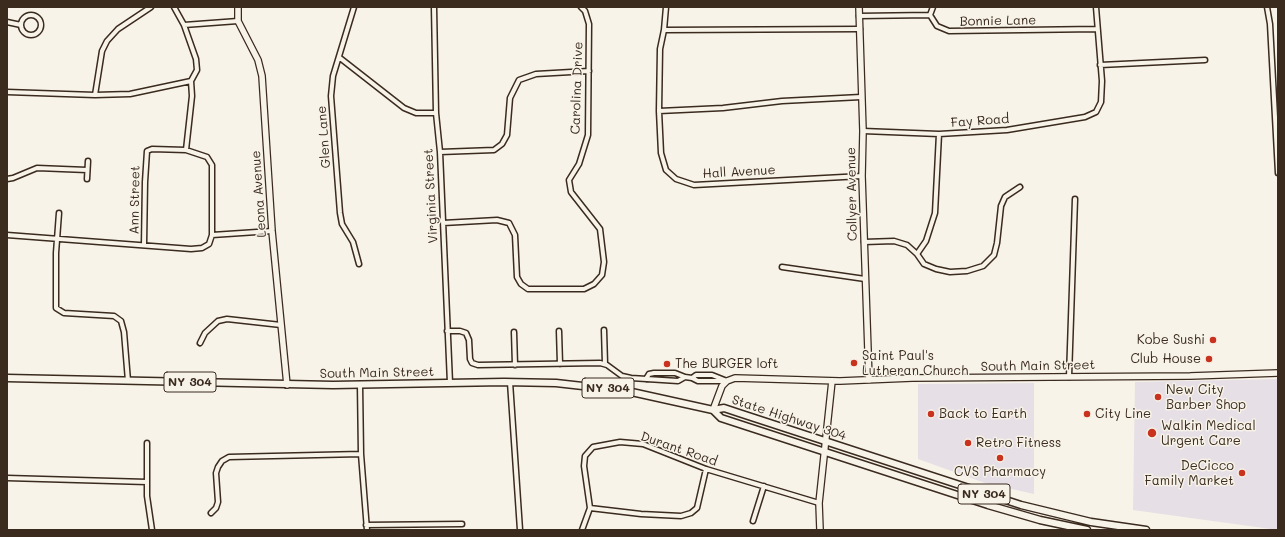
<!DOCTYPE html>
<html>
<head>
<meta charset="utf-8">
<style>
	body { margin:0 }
	#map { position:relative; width:1285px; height:537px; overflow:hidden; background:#f7f3e8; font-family:Mali,sans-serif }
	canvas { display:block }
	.frame { position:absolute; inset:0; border:8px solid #3b2a1e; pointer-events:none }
</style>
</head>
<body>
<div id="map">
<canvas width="1285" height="537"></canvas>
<div class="frame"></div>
</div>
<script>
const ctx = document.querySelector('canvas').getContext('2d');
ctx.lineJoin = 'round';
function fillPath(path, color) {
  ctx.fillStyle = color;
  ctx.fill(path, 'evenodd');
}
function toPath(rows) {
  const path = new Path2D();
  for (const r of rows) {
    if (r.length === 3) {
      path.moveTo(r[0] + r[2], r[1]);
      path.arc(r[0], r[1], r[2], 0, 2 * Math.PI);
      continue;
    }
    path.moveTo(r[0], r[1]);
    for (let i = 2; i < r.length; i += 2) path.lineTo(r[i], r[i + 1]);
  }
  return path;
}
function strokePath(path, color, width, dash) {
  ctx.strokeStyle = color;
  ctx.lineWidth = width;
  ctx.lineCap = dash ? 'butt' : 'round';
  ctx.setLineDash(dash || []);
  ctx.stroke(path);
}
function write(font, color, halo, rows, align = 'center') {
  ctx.font = font + ' Mali,sans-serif';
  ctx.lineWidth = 3;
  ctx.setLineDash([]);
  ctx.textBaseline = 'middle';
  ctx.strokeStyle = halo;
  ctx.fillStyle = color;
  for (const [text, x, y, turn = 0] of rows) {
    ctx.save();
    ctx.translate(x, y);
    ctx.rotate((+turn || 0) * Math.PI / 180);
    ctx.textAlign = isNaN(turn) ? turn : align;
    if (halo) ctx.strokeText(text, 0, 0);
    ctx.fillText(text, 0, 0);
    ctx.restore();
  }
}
const built = toPath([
	[1278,379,1278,530,1133,510,1135,382],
	[1034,383,1034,494,985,483,918,459,918,384]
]);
const street = toPath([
	[174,7,184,25,196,59,197,70,191,81,192,96,186,150],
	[354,7,333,76,331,96,340,213,342,224,353,242,359,264],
	[434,7,436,113,440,152,450,383],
	[666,7,664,30,660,49,659,111,661,153,666,170,676,179,694,185,862,176],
	[1267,7,1270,24,1278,173],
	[930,15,937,26,949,31,1097,29],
	[930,15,933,7],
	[31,25,10],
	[859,16,930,15],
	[7,22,21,25],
	[184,25,238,21],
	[664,30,860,29],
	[340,58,404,108,416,113,436,113],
	[1100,65,1205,60],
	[7,92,95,95,130,94,191,81],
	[95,95,102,51,107,41,118,29,151,7],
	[659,111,723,108,782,101,861,97],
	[863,131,939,134,1007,130,1085,117,1096,112,1101,102,1102,81,1096,7],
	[440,152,494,150,502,144,507,135,510,98,519,80,536,74,589,71],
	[7,179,13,178,37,168,87,170],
	[87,179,88,161],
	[59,213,56,253,56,308,64,313,114,316,121,321,124,332,128,381],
	[443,223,497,220,509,223,515,235,517,277,521,284,528,289,584,289,594,284,602,275,604,262,600,229,571,192,569,180,579,164,588,135,589,24,585,11,581,7],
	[7,235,191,249,202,248,209,244,212,235,212,165,207,157,186,150,152,149,147,151,145,182,144,245],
	[212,235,272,231],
	[864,242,894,241,907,245,917,254,924,264,936,269,950,272,967,271,983,266,994,255,997,243,1001,206,1005,197,1020,187],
	[917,254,926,241,935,213,939,134],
	[782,267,865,279],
	[604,330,605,364],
	[447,331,460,331,466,333,469,340,470,359,472,363,478,365,600,363,607,365,622,376,631,378,678,381,685,377,692,378,698,381,727,381],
	[559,331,560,364],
	[514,332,515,365],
	[200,343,205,333,218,321,227,319,281,325],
	[1069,377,1075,199],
	[692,378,696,375,712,375,727,381],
	[646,379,649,374,654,373,675,373,685,377],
	[510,382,520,530],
	[360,385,361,454,367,530],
	[147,443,147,496,152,530],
	[7,478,147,482],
	[590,508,641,514,681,516,691,513,697,508,706,469],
	[211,513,216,508,218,502,216,473,218,467,222,461,229,457,361,454],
	[753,521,764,486],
	[366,525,462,524],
	[582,530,590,508,584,466,585,456,593,447,620,442,643,444,706,469,819,503]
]);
const secondary = toPath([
	[238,7,238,21,258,60,262,76,272,231,287,385],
	[859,7,863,131,862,176,869,380],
	[713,410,722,386,727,381,735,378,840,381,912,378,1190,376,1278,373],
	[820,530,819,503,832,381]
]);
const primary = toPath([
	[7,378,333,385,504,382,556,383,627,391,713,410],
	[713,410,724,408,739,413,1021,505,1091,522,1146,530],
	[713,410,721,418,988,505,1040,520,1087,530]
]);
const markers = [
	[1213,340,4,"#c8321e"],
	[1209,359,4,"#c8321e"],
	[854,363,4,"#c8321e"],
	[667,364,4,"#c8321e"],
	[1158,397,4,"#c8321e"],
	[931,414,4,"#c8321e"],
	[1087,414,4,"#c8321e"],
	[1152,433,5,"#c8321e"],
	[968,443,4,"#c8321e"],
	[1000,458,4,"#c8321e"],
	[1242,473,4,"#c8321e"]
];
const shields = [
	[190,382,52],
	[608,388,52],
	[984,494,52]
];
const shieldNames = [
	["NY 304",190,382],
	["NY 304",608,388],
	["NY 304",984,494]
];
const streetNames = [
	["Bonnie Lane",998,21,-1],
	["Carolina Drive",577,88,-88],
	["Fay Road",980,121,-4],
	["Glen Lane",324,137,-94],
	["Hall Avenue",739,172,-3],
	["Leona Avenue",259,194,-94],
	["Collyer Avenue",852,194,-91],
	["Virginia Street",431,196,-93],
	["Ann Street",135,200,-89],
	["South Main Street",1038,366,-1],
	["South Main Street",377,373,-1],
	["State Highway 304",789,418,18],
	["Durant Road",679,449,19]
];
const poiNames = [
	["Kobe Sushi",1205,340,"right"],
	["Saint Paul's",862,356],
	["Lutheran Church",862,371],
	["Club House",1201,359,"right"],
	["The BURGER loft",675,364],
	["New City",1166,390],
	["Barber Shop",1166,405],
	["Back to Earth",939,414],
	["City Line",1095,414],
	["Walkin Medical",1161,426],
	["Urgent Care",1161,441],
	["Retro Fitness",976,443],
	["DeCicco",1234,466,"right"],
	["Family Market",1234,481,"right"],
	["CVS Pharmacy",1000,472,"center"]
];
fillPath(built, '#e6dfe6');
strokePath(street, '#3b2a1e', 7);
strokePath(secondary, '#3b2a1e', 8);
strokePath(primary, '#3b2a1e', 9);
strokePath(street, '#f7f3e8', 4);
strokePath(secondary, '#f7f3e8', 5.5);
strokePath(primary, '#f7f3e8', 6);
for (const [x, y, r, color] of markers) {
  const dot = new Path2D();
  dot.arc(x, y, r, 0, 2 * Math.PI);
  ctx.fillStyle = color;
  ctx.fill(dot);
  strokePath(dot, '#f7f3e8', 1.5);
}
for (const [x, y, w] of shields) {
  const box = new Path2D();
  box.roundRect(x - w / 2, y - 10, w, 20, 3);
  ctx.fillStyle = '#f7f3e8';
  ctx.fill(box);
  strokePath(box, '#3b2a1e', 1);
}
write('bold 12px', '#3b2a1e', null, shieldNames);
write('13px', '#3b2a1e', '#f7f3e8', streetNames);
write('13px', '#3b2a1e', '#f7f3e8', poiNames, 'left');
</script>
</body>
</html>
